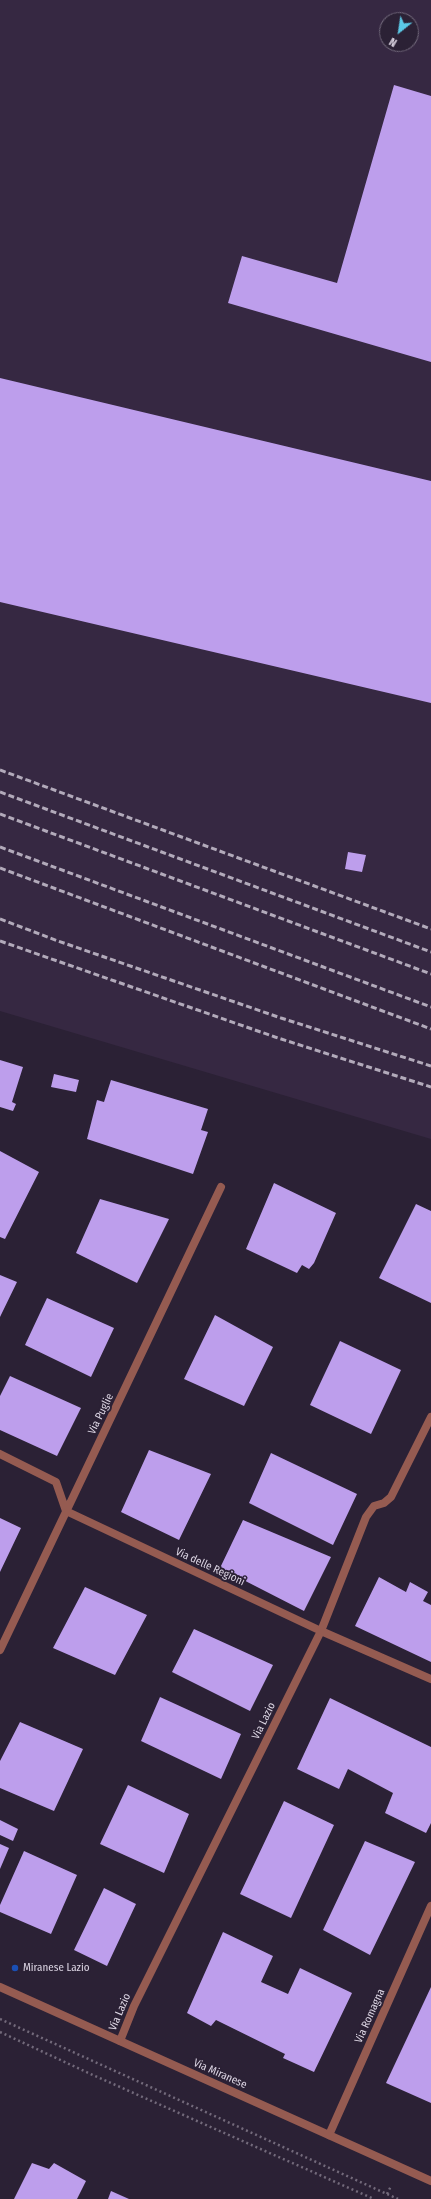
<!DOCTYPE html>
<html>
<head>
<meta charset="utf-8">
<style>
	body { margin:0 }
	#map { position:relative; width:431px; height:2199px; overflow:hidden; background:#2b2135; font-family:"Fira Sans Condensed",sans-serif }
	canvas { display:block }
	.north { position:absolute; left:379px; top:12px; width:40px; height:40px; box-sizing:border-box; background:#2b2135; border:1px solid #72697b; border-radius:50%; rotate:210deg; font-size:11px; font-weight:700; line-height:16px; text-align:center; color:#ddd6e4 }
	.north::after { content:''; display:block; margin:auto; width:14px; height:18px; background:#5bc8e6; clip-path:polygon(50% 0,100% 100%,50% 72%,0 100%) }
</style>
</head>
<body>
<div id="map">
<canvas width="431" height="2199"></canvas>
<div class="north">N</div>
</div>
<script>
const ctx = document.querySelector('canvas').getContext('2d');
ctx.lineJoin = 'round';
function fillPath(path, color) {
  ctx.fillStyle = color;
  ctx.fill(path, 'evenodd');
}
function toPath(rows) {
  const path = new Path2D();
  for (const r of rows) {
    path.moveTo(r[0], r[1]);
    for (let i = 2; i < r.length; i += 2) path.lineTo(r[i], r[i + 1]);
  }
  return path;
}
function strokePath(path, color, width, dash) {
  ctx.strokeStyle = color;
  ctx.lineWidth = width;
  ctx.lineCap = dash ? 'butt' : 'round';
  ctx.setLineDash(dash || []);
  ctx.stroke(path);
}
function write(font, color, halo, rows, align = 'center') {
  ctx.font = font + ' "Fira Sans Condensed",sans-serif';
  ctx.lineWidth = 4;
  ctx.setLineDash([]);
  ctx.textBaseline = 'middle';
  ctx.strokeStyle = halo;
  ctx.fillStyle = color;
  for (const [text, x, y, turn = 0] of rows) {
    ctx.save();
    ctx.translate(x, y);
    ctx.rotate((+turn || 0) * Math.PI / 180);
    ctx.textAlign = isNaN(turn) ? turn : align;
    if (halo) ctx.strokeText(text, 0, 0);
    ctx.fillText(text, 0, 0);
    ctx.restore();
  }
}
const built = toPath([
	[0,0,431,0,431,1139,0,1011],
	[387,20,411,20,411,44,387,44]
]);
const building = toPath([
	[394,85,431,96,431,362,228,303,242,256,337,283],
	[0,378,431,481,431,703,0,602],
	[348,852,366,855,362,872,345,869],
	[0,1060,23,1067,12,1102,16,1104,13,1111,0,1107],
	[54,1074,79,1080,76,1092,51,1087],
	[111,1080,208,1109,201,1130,208,1132,193,1174,87,1139,97,1100,104,1102],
	[0,1151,39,1172,5,1239,0,1237],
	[274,1183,336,1213,314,1263,309,1269,302,1265,297,1273,246,1249],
	[100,1199,169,1219,137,1283,76,1253],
	[416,1204,431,1211,431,1303,379,1278],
	[0,1275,17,1282,0,1317],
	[47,1298,114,1328,91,1377,25,1345],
	[215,1315,273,1347,244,1406,184,1379],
	[340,1341,401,1370,371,1434,310,1405],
	[10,1376,81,1408,57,1456,0,1430,0,1396],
	[149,1450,211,1474,179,1540,121,1512],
	[271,1453,357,1494,333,1545,249,1503],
	[0,1518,21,1528,0,1572],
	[243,1520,331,1557,304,1611,220,1568],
	[379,1577,406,1592,410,1582,428,1592,423,1601,431,1605,431,1662,355,1626],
	[85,1587,147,1615,115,1675,53,1648],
	[194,1629,273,1665,250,1711,172,1672],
	[160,1697,241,1734,221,1779,141,1741],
	[330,1698,431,1747,431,1823,426,1833,385,1813,393,1793,348,1769,339,1789,297,1769],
	[20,1722,83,1749,54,1811,0,1788,0,1761],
	[128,1785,189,1814,164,1873,100,1844],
	[284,1801,334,1825,291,1918,240,1894],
	[0,1820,18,1829,13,1841,0,1835],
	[365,1841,415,1862,370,1955,323,1930],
	[0,1844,9,1848,0,1869],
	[24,1851,77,1875,51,1934,0,1912,0,1905],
	[104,1888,136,1904,107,1966,74,1950],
	[223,1932,273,1956,261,1982,288,1994,300,1968,352,1993,314,2072,283,2058,285,2054,216,2020,211,2026,187,2013],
	[431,1987,431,2103,386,2083],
	[32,2163,49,2169,54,2163,86,2181,77,2199,14,2199],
	[111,2191,129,2199,108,2199]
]);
const path = toPath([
	[0,2019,398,2199],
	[0,2032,95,2076,374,2199],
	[387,2194,391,2186]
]);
const minor = toPath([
	[0,1454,56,1482,66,1511,321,1631,431,1679],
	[0,1650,221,1187],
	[120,2041,134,2006,321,1631,366,1517,374,1506,384,1503,391,1497,431,1417],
	[329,2135,431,1906]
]);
const tertiary = toPath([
	[0,1987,431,2181]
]);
const rail = toPath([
	[0,770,431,929],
	[0,792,431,952],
	[0,814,431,974],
	[0,847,431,1007],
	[0,868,431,1029],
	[0,919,58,941,281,1018,431,1066],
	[0,941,275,1037,431,1087]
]);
const markers = [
	[15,1968,4,"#1a4fb4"]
];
const streetNames = [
	["Via Puglie",101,1414,-64],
	["Via delle Regioni",210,1567,25],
	["Via Lazio",264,1721,-64],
	["Via Lazio",120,2012,-67],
	["Via Romagna",370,2016,-66],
	["Via Miranese",220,2074,24]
];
const poiNames = [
	["Miranese Lazio",23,1968]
];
fillPath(built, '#362842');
fillPath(building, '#bd9eec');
strokePath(path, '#736a7b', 2.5, [2, 3]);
strokePath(minor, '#955b51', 8);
strokePath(tertiary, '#955b51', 8);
strokePath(rail, '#b2aaba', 3, [6, 3]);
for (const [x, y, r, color] of markers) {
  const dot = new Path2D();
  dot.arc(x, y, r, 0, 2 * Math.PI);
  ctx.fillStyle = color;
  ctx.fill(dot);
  strokePath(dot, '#2b2135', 1.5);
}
write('11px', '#ddd6e4', '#2b2135', streetNames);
write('11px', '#ddd6e4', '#2b2135', poiNames, 'left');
</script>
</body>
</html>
